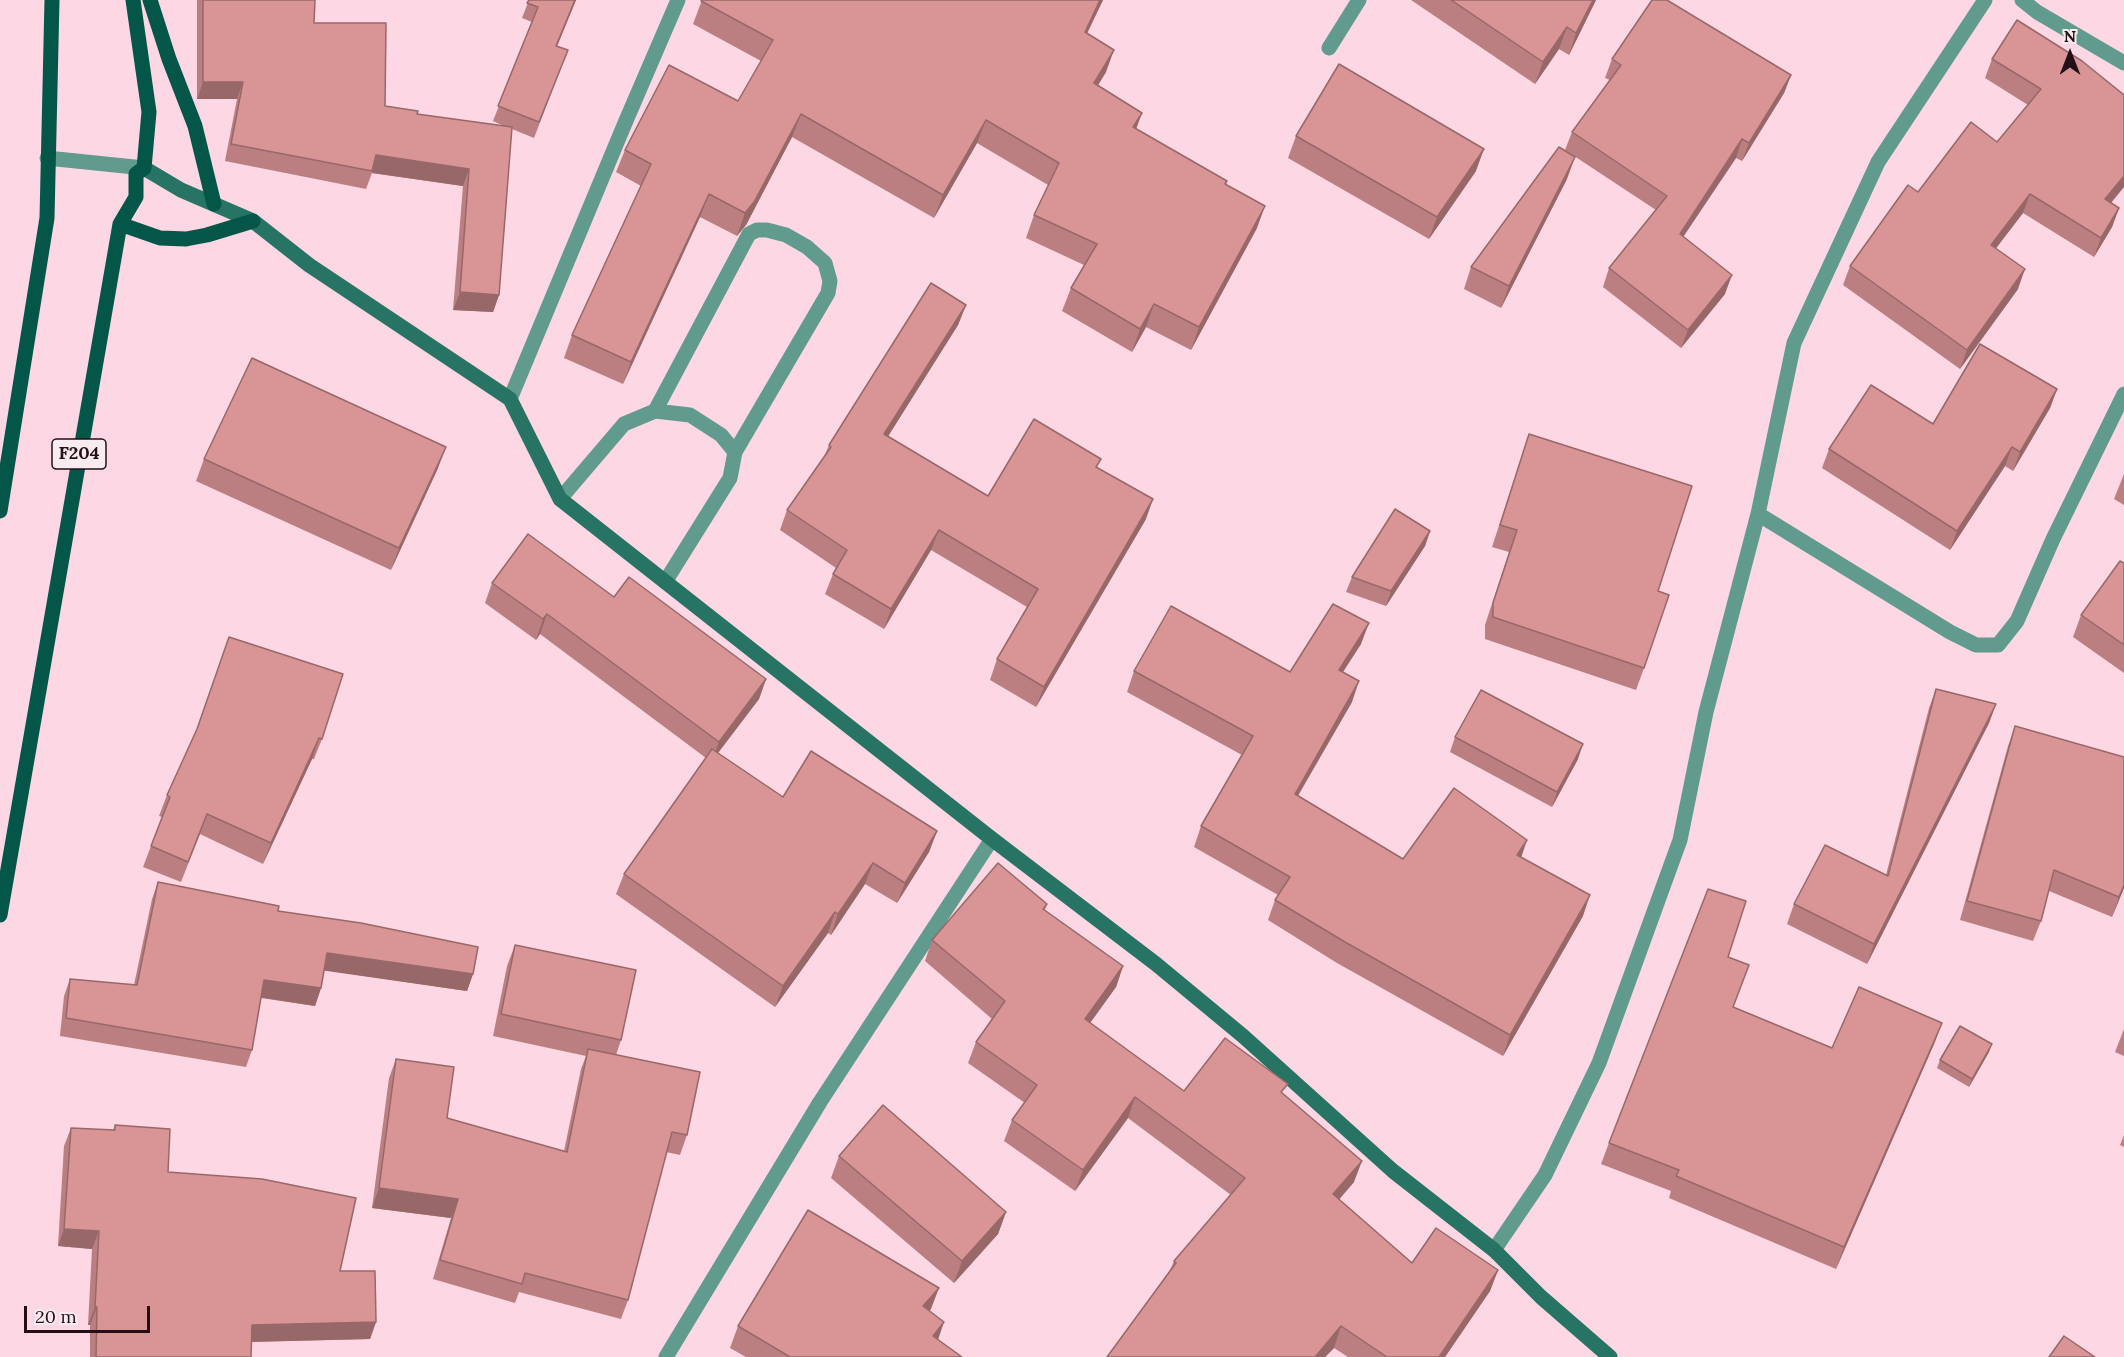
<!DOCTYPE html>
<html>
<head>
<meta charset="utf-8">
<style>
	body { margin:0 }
	#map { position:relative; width:2124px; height:1357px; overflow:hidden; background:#fdd7e3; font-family:Lora,serif }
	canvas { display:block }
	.north { position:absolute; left:2040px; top:24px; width:60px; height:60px; -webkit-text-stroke:4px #f9ecf0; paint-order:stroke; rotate:0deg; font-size:16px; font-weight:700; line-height:24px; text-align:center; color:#240f17 }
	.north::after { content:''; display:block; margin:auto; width:21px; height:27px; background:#240f17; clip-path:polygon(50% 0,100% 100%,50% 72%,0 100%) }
	.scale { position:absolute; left:24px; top:1306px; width:126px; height:27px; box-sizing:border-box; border:3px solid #240f17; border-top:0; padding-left:8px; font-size:18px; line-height:21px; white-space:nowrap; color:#240f17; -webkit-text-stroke:4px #f9ecf0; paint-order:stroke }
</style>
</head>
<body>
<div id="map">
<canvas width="2124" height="1357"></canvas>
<div class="north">N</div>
<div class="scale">20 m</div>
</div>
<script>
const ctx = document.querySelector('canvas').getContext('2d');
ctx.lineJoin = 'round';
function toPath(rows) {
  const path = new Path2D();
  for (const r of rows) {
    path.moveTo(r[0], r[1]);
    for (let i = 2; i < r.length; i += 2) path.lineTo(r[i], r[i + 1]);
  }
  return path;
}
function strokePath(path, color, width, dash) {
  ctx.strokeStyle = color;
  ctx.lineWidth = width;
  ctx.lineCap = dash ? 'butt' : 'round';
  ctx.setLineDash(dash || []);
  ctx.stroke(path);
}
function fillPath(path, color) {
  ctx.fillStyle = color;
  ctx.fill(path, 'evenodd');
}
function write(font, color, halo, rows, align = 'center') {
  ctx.font = font + ' Lora,serif';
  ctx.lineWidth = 6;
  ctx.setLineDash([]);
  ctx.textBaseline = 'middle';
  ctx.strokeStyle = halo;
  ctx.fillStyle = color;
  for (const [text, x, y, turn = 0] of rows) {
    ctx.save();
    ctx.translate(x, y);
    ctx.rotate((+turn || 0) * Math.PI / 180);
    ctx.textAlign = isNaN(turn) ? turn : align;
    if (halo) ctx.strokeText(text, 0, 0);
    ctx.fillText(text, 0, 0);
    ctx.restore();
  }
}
const lane = toPath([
	[655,411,749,234,757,230,767,230,786,235,807,247,825,263,830,281,828,293,735,452],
	[560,499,624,424,655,411,690,415,721,435,735,452,730,478,665,582]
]);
const street = toPath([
	[2022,0,2037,12,2124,63],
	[1329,48,1359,0],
	[47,158,144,168],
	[510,399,625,123,678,0],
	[1758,514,1950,632,1976,645,1998,645,2017,621,2053,539,2124,394],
	[1494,1250,1545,1175,1599,1063,1680,840,1706,712,1758,514,1794,343,1878,162,1985,0],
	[666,1357,820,1102,992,839]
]);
const secondary = toPath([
	[144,168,181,190,253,221,309,265,510,399,560,499,992,839,1156,964,1243,1036,1393,1171,1494,1250,1541,1297,1610,1357]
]);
const primary = toPath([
	[150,0,169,59,195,126,214,204],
	[120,224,160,238,186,239,207,235,253,221],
	[0,511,47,218,52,0],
	[0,915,120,224,136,197,136,174,144,168,149,112,133,0]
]);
const wall = toPath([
	[197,0,315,0,314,23,385,106,417,114,504,126,493,121,532,22,522,18,529,0,576,0,557,46,568,50,534,138,512,129,499,295,493,312,453,310,463,186,372,173,366,189,225,161,237,99,197,99],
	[702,0,1103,0,1087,34,1106,72,1098,85,1136,129,1227,181,1226,185,1257,228,1191,350,1146,327,1132,352,1062,311,1071,288,1084,265,1026,238,1034,215,1048,185,977,143,934,218,792,137,746,225,737,236,700,217,623,384,564,358,572,335,641,186,616,172,625,150,738,101,761,61,693,24],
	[1411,0,1596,0,1569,55,1559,49,1535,84],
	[2017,20,2111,203,2119,208,2112,227,2094,257,2023,213,1996,248,2018,289,1960,369,1843,285,1850,266,1918,192,1997,142,2028,105,1985,78,1992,59],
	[1612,59,1791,75,1784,93,1742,161,1736,158,1683,237,1725,294,1681,348,1603,287,1609,268,1656,210,1565,150,1572,132,1610,80,1605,78],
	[1296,136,1476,171,1429,239,1288,158],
	[1567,179,1501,308,1464,289,1471,267],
	[966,305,958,325,888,436,988,496,1098,468,1146,519,1036,707,990,680,997,659,1027,607,931,550,884,629,825,594,833,574,836,568,780,530,787,510,824,457,829,445],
	[2057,389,2050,408,2013,471,2005,466,1950,550,1822,468,1829,449,1933,424],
	[1529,434,1658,591,1644,668,1636,690,1485,639,1485,625,1509,552,1492,547],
	[204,459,438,468,391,570,196,481],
	[2124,474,2124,505,2114,499],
	[1430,531,1425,546,1386,606,1346,592,1352,577],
	[2124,563,2124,673,2073,637,2081,615],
	[492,583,614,597,766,679,759,699,718,753,783,797,937,831,929,852,897,903,865,884,831,935,828,933,775,1007,616,894,624,874,706,758,540,634,536,640,485,603],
	[229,637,322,739,314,759,312,759,263,864,200,834,181,882,143,867,162,817,159,816,167,795,196,733],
	[1361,644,1343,672,1352,702,1298,796,1403,859,1521,857,1583,916,1503,1056,1337,963,1268,920,1275,900,1278,895,1194,847,1201,826,1242,755,1127,692,1134,671,1290,672],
	[1936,689,1996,704,1989,723,1867,964,1787,924,1794,904,1886,875,1929,708],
	[2015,726,2124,888,2112,917,2049,891,2041,921,2033,941,1960,920,2008,746],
	[1455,737,1578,759,1552,807,1450,752],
	[158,882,278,911,473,974,467,991,324,970,321,988,315,1006,261,998,252,1050,246,1067,60,1036,64,996,70,979,134,985,152,899],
	[1047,904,1045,910,1123,966,1116,987,1090,1023,1184,1091,1284,1094,1354,1182,1339,1199,1412,1263,1498,1270,1490,1291,1445,1357,1348,1357,1334,1348,1325,1357,1107,1357,1170,1270,1174,1261,1231,1195,1128,1118,1075,1191,1004,1141,1012,1120,1025,1103,968,1063,976,1042,992,1019,925,961,932,940],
	[515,945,621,1040,616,1055,687,1135,680,1155,666,1152,628,1300,621,1319,519,1292,515,1303,433,1279,451,1218,372,1208,389,1078,396,1059,447,1118,564,1151,581,1069,586,1056,493,1036,507,966],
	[1728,957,1733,1008,1832,1048,1942,1023,1934,1044,1836,1269,1669,1198,1671,1191,1601,1164,1609,1143],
	[2124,1029,2124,1056,2115,1052],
	[1989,1052,1969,1087,1937,1068,1940,1060],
	[115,1125,168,1172,340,1271,376,1322,370,1339,251,1342,251,1357,90,1357,90,1325,88,1325,92,1249,58,1246,64,1146,71,1128,113,1130],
	[2124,1135,2124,1147,2120,1145],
	[839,1156,1006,1212,998,1234,954,1283,831,1178],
	[931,1309,929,1311,938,1340,962,1357,746,1357,730,1348,738,1326]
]);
const shadedWall = toPath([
	[575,0,576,0,551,61,556,46],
	[1100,0,1103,0,1076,55,1085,32],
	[1593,0,1596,0,1569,55,1576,33],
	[1567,27,1559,49,1535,84,1543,62],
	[1114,50,1106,72,1086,105,1094,83],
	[1791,75,1784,93,1742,161,1749,143],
	[203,82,243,82,237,99,197,99],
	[1142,113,1134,135,1133,127],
	[801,114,792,137,746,225,737,236,745,213],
	[986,120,977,143,934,218,943,195],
	[1742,139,1736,158,1673,252,1680,234],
	[1484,149,1476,171,1429,239,1437,217],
	[376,155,469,169,463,186,372,173],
	[1575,157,1567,179,1501,308,1509,286],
	[2124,176,2124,187,2098,219,2105,199],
	[709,194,700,217,623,384,631,362],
	[2030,194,2023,213,1984,264,1991,245],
	[1265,206,1257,228,1191,350,1199,327],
	[2119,208,2112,227,2094,257,2101,238],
	[2025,269,2018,289,1960,369,1967,350],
	[1732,275,1725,294,1681,348,1688,330],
	[460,292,499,295,493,312,453,310],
	[1154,304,1146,327,1132,352,1140,329],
	[966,305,958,325,877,454,884,434],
	[2057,389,2050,408,2013,471,2020,452],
	[446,447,438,468,391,570,399,548],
	[2012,447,2005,466,1950,550,1957,531],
	[1153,499,1146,519,1036,707,1044,687],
	[939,530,931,550,884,629,891,609],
	[1430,531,1425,546,1386,606,1391,591],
	[547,614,540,634,536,640,543,619],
	[1369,623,1361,644,1331,690,1339,670],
	[766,679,759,699,711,762,719,742],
	[1359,681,1352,702,1287,814,1295,794],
	[1996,704,1989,723,1867,964,1874,944],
	[319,738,312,759,263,864,271,843],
	[1583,744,1578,759,1552,807,1557,792],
	[937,831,929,852,897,903,905,883],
	[1527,840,1520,861,1517,855],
	[873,863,865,884,831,935,838,914],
	[2124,885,2124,888,2112,917,2119,897],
	[1590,895,1583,916,1503,1056,1510,1035],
	[835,912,828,933,775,1007,783,986],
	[327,953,473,974,467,991,320,970],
	[1123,966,1116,987,1077,1041,1085,1019],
	[264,980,321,988,315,1006,258,997],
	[1942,1023,1934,1044,1836,1269,1844,1247],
	[1992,1044,1989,1052,1969,1087,1972,1079],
	[1135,1097,1128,1118,1075,1191,1083,1170],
	[1362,1161,1354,1182,1326,1215,1333,1194],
	[379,1188,458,1199,451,1218,372,1208],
	[1006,1212,998,1234,954,1283,962,1261],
	[64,1229,99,1231,92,1249,58,1246],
	[1498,1270,1490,1291,1445,1357,1439,1357],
	[939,1288,931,1309,915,1327,923,1306],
	[95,1307,97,1307,90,1325,88,1325],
	[376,1322,370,1339,245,1342,252,1325],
	[944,1322,937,1343,933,1336],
	[1341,1326,1334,1348,1325,1357,1315,1357]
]);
const building = toPath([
	[203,0,315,0,314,23,386,23,385,106,418,111,417,114,512,127,499,295,460,292,469,169,376,155,372,171,231,144,243,82,203,82,203,0],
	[529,0,575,0,556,46,568,50,539,122,498,106,538,7,527,3,529,0],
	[702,0,1100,0,1085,32,1114,50,1094,83,1142,113,1133,127,1227,181,1225,184,1265,206,1199,327,1154,304,1140,329,1071,288,1097,244,1034,215,1059,163,986,120,943,195,801,114,754,202,745,213,709,194,631,362,572,335,651,164,625,150,669,65,738,101,773,40,701,1,702,0],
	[1451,0,1593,0,1576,33,1567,27,1543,62,1451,0],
	[1652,0,1667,0,1791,75,1749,143,1742,139,1680,234,1732,275,1688,330,1609,268,1667,196,1572,132,1621,65,1612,59,1652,0],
	[2017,20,2082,61,2124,95,2124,176,2105,199,2119,208,2101,238,2030,194,1991,245,2025,269,1967,350,1850,266,1908,185,1918,192,1971,122,1997,142,2041,89,1992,59,2017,20],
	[1339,64,1484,149,1437,217,1296,136,1339,64],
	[1559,147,1575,157,1509,286,1471,267,1559,147],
	[931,283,966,305,884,434,988,496,1034,419,1101,459,1096,467,1153,499,1044,687,997,659,1038,589,939,530,891,609,833,574,847,550,787,510,831,447,829,445,931,283],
	[1980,344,2057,389,2020,452,2012,447,1957,531,1829,449,1871,385,1933,424,1980,344],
	[252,358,446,447,399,548,204,459,252,358],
	[1529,434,1692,486,1658,591,1669,595,1644,668,1493,617,1493,603,1517,530,1500,525,1529,434],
	[1395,509,1430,531,1391,591,1352,577,1395,509],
	[528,534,614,597,629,577,766,679,719,742,547,614,543,619,492,583,528,534],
	[2120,561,2124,563,2124,645,2081,615,2120,561],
	[1333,604,1369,623,1339,670,1359,681,1295,794,1403,859,1454,788,1527,840,1517,855,1590,895,1510,1035,1345,942,1275,900,1290,877,1201,826,1253,736,1134,671,1171,606,1290,672,1333,604],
	[229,637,343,674,322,739,319,738,271,843,207,814,188,862,151,846,170,797,167,795,197,729,229,637],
	[1936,689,1996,704,1874,944,1794,904,1825,845,1888,876,1936,689],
	[1481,690,1583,744,1557,792,1455,737,1481,690],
	[2015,726,2124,757,2124,885,2119,897,2054,870,2041,921,1967,901,2015,726],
	[712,749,783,797,811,751,937,831,905,883,873,863,838,914,835,912,783,986,624,874,712,749],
	[998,863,1047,904,1043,909,1123,966,1085,1019,1184,1091,1225,1038,1288,1084,1281,1092,1362,1161,1333,1194,1412,1263,1436,1228,1498,1270,1439,1357,1387,1357,1341,1326,1315,1357,1107,1357,1176,1263,1174,1261,1245,1178,1135,1097,1083,1170,1012,1120,1037,1085,976,1042,1005,1001,932,940,998,863],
	[158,882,279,906,278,911,361,923,478,947,473,974,327,953,321,988,264,980,252,1050,66,1018,70,979,137,985,158,882],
	[1708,889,1746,901,1728,957,1749,965,1733,1007,1832,1048,1859,987,1942,1023,1844,1247,1676,1176,1679,1170,1609,1143,1708,889],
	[515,945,636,970,621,1040,501,1014,515,945],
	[1960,1026,1992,1044,1972,1079,1940,1060,1960,1026],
	[588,1049,700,1072,687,1135,672,1132,628,1300,525,1273,522,1284,440,1260,458,1199,379,1188,396,1059,454,1067,447,1118,567,1152,588,1049],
	[883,1105,1006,1212,962,1261,839,1156,883,1105],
	[115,1125,170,1129,168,1172,262,1179,356,1198,340,1271,375,1271,376,1322,252,1325,251,1357,96,1357,97,1307,95,1307,99,1231,64,1229,71,1128,115,1130,115,1125],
	[808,1210,939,1288,923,1306,944,1322,933,1336,962,1357,790,1357,738,1326,808,1210],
	[2064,1336,2095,1357,2049,1357,2064,1336]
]);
const shields = [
	[79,454,54]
];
const shieldNames = [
	["F204",79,454]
];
strokePath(lane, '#609b8d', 15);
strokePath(street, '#609b8d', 15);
strokePath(secondary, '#277465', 15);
strokePath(primary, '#045649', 15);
fillPath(wall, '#bb7f81');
fillPath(shadedWall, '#986869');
fillPath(building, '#d99496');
strokePath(building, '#986869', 1.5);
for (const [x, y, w] of shields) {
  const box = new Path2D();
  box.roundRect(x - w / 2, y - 15, w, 30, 4.5);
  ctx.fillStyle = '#f9ecf0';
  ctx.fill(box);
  strokePath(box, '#240f17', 1.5);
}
write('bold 18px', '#240f17', null, shieldNames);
</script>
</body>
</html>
